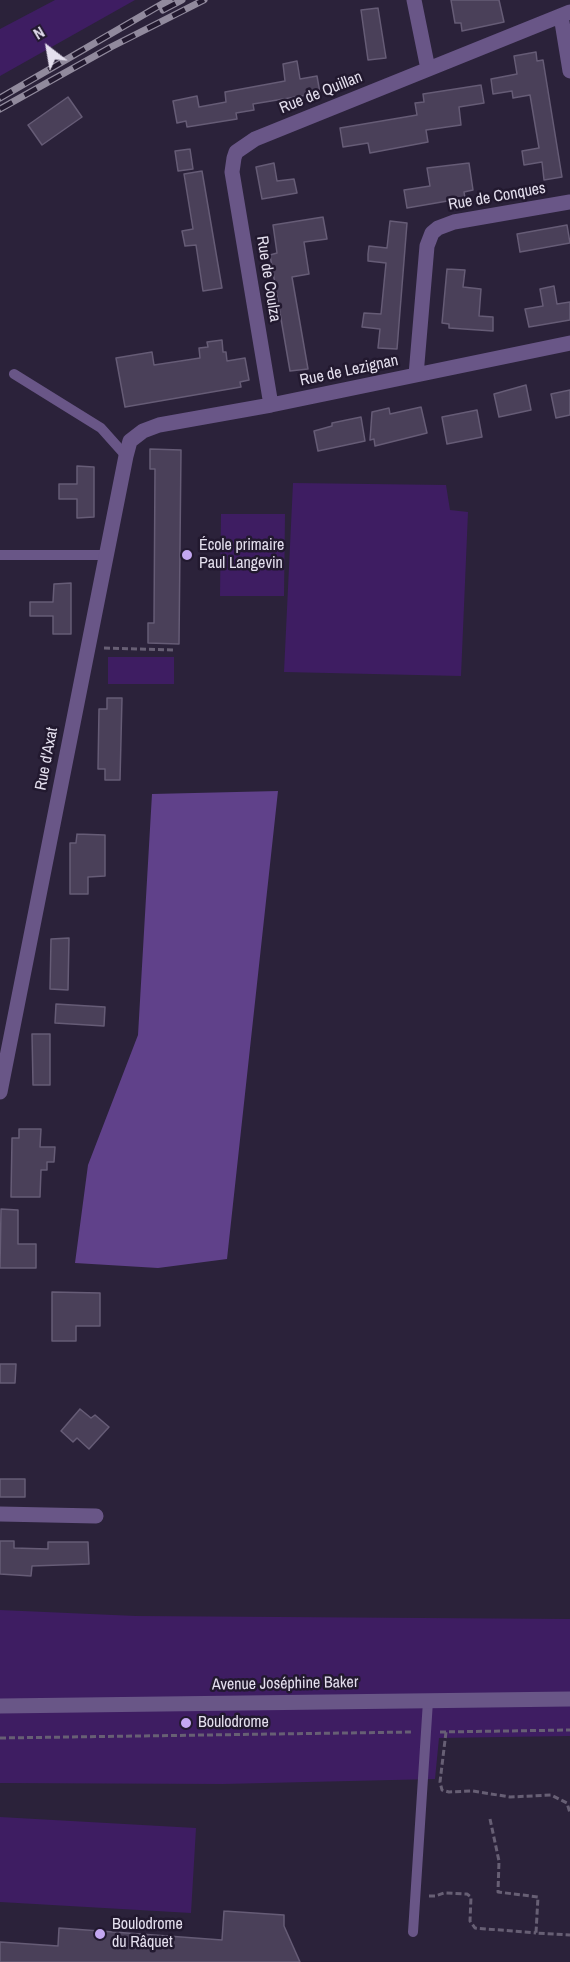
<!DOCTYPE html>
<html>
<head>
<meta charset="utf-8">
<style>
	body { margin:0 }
	#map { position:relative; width:570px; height:1962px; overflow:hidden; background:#2b223a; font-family:"Archivo Narrow",sans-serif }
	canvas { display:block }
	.north { position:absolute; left:18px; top:18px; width:60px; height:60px; -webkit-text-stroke:4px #22192f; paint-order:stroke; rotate:329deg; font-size:16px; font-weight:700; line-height:24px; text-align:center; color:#e4dfee }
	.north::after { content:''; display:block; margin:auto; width:21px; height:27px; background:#e4dfee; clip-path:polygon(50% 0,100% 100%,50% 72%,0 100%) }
</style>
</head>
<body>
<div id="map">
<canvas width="570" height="1962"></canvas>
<div class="north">N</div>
</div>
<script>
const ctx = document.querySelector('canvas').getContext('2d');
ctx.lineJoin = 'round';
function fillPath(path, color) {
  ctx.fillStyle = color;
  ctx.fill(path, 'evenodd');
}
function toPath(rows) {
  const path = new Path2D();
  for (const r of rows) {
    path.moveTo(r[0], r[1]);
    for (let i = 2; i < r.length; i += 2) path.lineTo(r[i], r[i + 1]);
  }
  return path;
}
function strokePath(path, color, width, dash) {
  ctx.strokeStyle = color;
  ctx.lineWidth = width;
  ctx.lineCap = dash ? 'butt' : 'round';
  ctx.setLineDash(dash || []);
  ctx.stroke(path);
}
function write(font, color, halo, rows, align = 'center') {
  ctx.font = font + ' "Archivo Narrow",sans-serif';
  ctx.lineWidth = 5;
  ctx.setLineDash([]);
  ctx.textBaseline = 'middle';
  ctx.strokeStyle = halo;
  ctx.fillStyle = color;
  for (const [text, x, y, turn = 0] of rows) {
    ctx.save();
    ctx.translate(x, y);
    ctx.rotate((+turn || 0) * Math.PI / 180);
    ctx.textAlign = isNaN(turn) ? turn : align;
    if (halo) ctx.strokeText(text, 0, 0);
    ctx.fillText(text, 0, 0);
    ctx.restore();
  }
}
const green = toPath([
	[55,0,135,0,0,76,0,29],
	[293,483,446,485,450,510,468,512,461,676,284,672],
	[221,514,285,514,284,596,220,596],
	[108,657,174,657,174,684,108,684],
	[0,1610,136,1616,570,1619,570,1736,439,1738,435,1779,223,1784,0,1783],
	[0,1817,196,1828,191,1913,0,1902]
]);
const forest = toPath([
	[278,791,227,1259,158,1268,75,1263,88,1165,138,1035,152,794]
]);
const building = toPath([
	[451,0,499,0,504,22,462,31,461,23,455,23,451,0],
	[378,8,386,58,368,60,361,10,378,8],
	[536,52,537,61,543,60,562,177,544,180,542,162,524,165,522,151,539,148,530,95,513,98,512,91,493,94,491,79,517,74,514,56,536,52],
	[297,61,300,79,317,76,320,93,253,104,254,110,236,113,237,119,187,127,186,121,177,123,173,101,197,96,199,107,226,102,225,92,285,81,283,64,297,61],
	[481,85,484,103,459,107,461,125,426,130,428,142,370,153,368,143,343,147,340,128,417,115,415,103,424,102,423,94,481,85],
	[68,97,82,117,42,145,28,125,68,97],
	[190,149,193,169,178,171,175,151,190,149],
	[274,163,277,181,294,179,297,193,262,199,256,167,274,163],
	[469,163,473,190,464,192,465,198,407,208,404,190,430,186,427,168,469,163],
	[202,171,222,288,203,291,196,245,185,246,182,231,193,229,184,174,202,171],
	[323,217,327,239,304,242,309,274,292,277,308,369,290,371,270,255,277,253,273,225,323,217],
	[390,221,407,223,397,349,378,348,380,329,362,327,364,313,381,314,386,263,368,261,368,254,369,246,387,248,390,221],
	[567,225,570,243,520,252,517,234,567,225],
	[447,269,465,270,463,287,481,289,479,316,493,317,493,331,449,328,449,324,442,323,447,269],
	[554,286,557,304,570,302,570,320,529,327,525,309,543,306,540,289,554,286],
	[222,340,223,352,226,352,227,361,245,358,249,380,240,382,241,387,125,407,116,358,152,352,154,365,200,358,199,348,208,347,207,342,222,340],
	[526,385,531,410,499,417,494,394,526,385],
	[570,390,570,415,556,418,551,394,570,390],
	[421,407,427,433,375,446,374,439,370,440,372,412,389,408,390,414,421,407],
	[477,410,482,437,447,444,442,417,477,410],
	[361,417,365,441,318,451,314,431,332,426,332,423,361,417],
	[150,449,181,450,179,644,148,643,148,623,154,623,155,469,150,469,150,449],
	[77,466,94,467,94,517,77,518,77,499,59,499,59,484,77,484,77,466],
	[71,583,71,634,53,634,53,616,30,616,30,602,53,602,54,584,71,583],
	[107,698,122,698,120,780,105,780,105,769,98,769,99,709,107,709,107,698],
	[77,834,105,835,105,876,88,877,88,894,70,894,70,843,76,843,77,834],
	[69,938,68,990,50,989,51,939,69,938],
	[56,1004,105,1007,104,1026,55,1023,56,1004],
	[32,1034,50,1034,50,1085,33,1085,32,1034],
	[19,1129,41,1129,40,1147,55,1147,54,1162,47,1162,47,1170,41,1170,40,1197,11,1197,12,1138,19,1138,19,1129],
	[1,1209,18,1210,18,1244,36,1244,36,1268,0,1268,1,1209],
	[52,1292,100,1293,100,1326,76,1326,76,1341,52,1341,52,1292],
	[0,1364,16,1364,15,1383,0,1383,0,1364],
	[80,1409,91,1418,95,1415,109,1427,89,1449,77,1438,73,1442,61,1431,80,1409],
	[0,1479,25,1479,25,1497,0,1497,0,1479],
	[0,1541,14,1541,14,1548,48,1549,48,1542,88,1542,89,1564,32,1566,31,1576,0,1574,0,1541],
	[224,1911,284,1915,284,1926,300,1962,0,1962,0,1942,58,1946,59,1928,222,1940,224,1911]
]);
const path = toPath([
	[104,648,174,650],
	[440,1732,570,1730],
	[446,1732,440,1782,442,1790,449,1792,473,1791,510,1797,551,1795,567,1803,570,1813],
	[0,1738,412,1732],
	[490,1819,499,1861,498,1892,538,1897,536,1933,570,1935],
	[429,1896,435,1896,444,1893,467,1894,471,1897,470,1921,475,1928,536,1933]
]);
const lane = toPath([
	[14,374,101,428,126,456],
	[0,555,107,555],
	[413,1932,428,1701]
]);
const street = toPath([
	[414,0,428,69],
	[561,16,570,71],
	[416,375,427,246,432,233,438,228,454,222,570,202],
	[271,405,232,172,234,158,236,152,255,139,570,12],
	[0,1092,126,456,130,441,143,431,159,425,271,405,570,343],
	[0,1514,96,1516],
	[0,1706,570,1699]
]);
const rail = toPath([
	[163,10,182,0],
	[0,98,169,0],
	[0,109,111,47,204,0]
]);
const markers = [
	[187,555,6,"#c4a7f1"],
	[186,1723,6,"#c4a7f1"],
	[100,1934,6,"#c4a7f1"]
];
const streetNames = [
	["Rue de Quillan",321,93,-22],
	["Rue de Conques",497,197,-10],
	["Rue de Coulza",268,279,81],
	["Rue de Lezignan",349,371,-12],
	["Rue d'Axat",47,759,-79],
	["Avenue Joséphine Baker",285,1684,-1]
];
const poiNames = [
	["École primaire",199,546],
	["Paul Langevin",199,564],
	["Boulodrome",198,1723],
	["Boulodrome",112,1925],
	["du Râquet",112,1943]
];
fillPath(green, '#3e1d62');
fillPath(forest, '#60418a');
fillPath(building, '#4a4059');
strokePath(building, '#665c76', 1.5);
strokePath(path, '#675f74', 3, [6, 3]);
strokePath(lane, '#695687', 10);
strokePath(street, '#695687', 15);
strokePath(rail, '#918a9d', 7);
strokePath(rail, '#22192f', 4.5, [14]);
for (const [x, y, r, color] of markers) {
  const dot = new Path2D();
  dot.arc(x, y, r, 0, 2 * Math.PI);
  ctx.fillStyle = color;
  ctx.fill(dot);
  strokePath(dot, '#22192f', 2);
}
write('16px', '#e4dfee', '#22192f', streetNames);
write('16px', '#e4dfee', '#22192f', poiNames, 'left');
</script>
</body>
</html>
